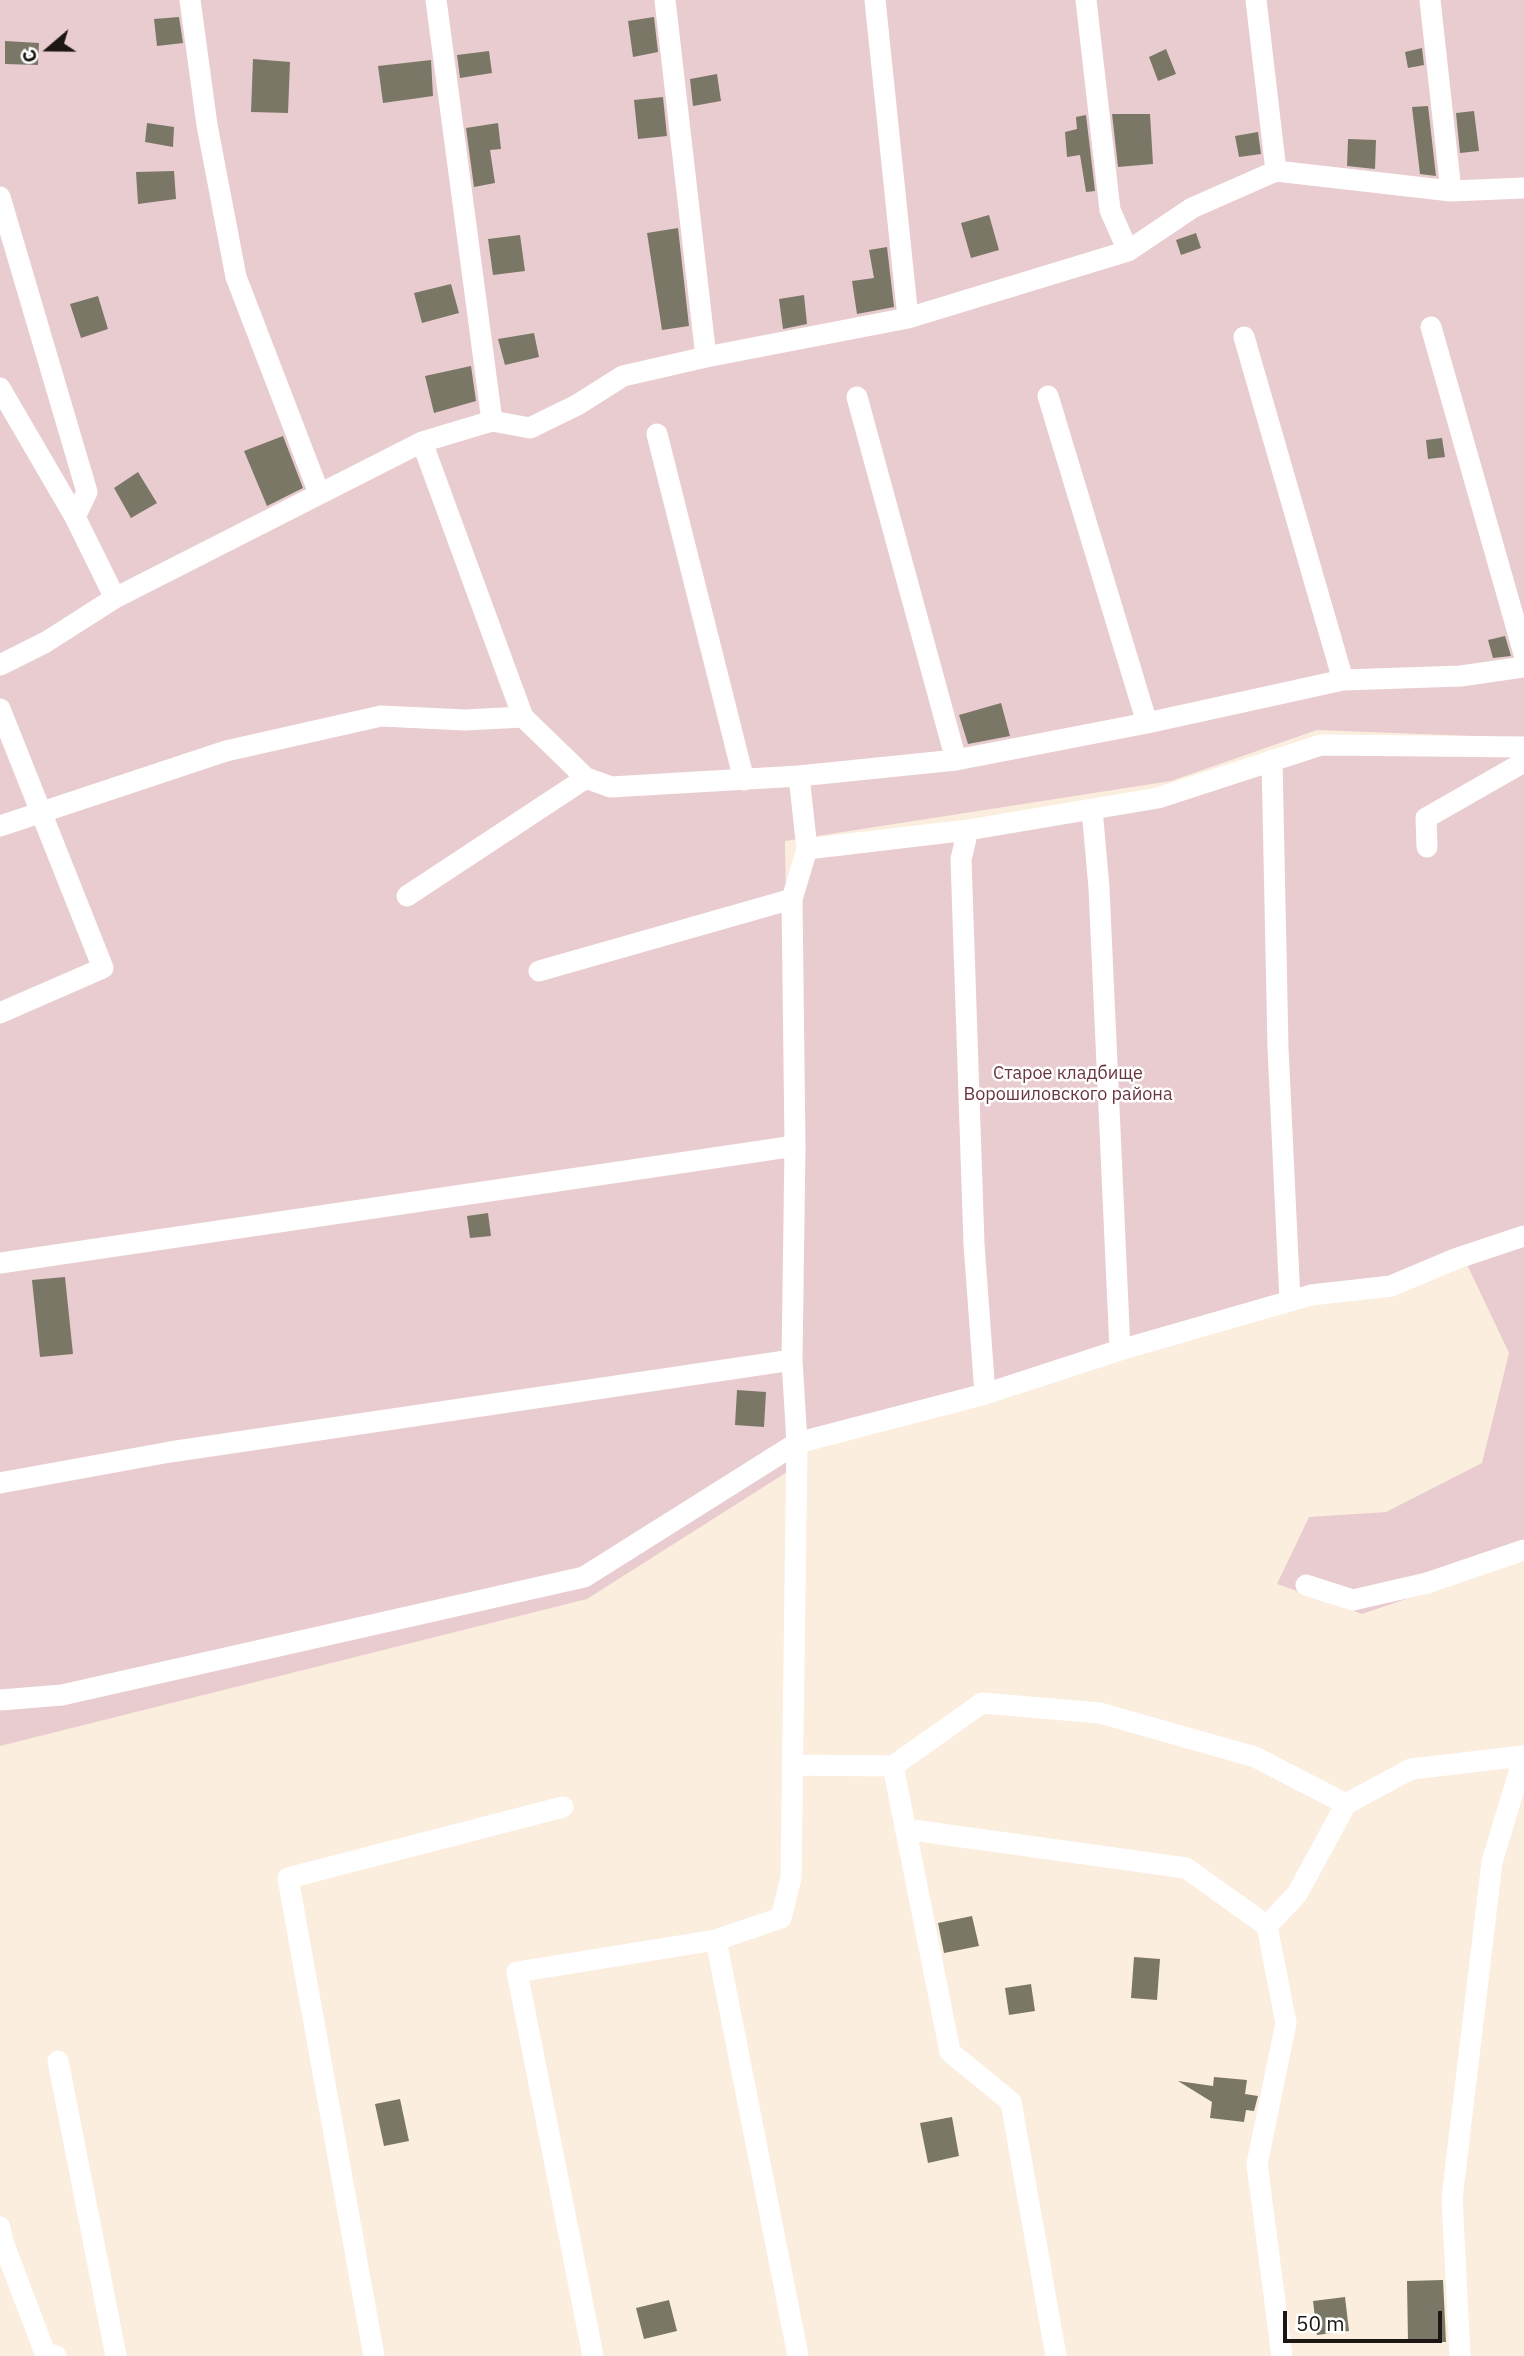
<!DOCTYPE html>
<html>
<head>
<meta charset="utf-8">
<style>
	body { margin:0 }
	#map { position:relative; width:1524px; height:2356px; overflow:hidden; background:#fceedf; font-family:"IBM Plex Sans",sans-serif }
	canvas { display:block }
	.north { position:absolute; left:14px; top:14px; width:70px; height:70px; -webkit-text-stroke:5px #fff; paint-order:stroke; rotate:250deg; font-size:19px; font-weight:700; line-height:28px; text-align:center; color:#1c1712 }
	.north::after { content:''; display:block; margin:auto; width:24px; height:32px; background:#1c1712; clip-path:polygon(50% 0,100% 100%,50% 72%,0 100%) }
	.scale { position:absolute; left:1283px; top:2311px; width:159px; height:32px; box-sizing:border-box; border:4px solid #1c1712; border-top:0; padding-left:9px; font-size:21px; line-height:24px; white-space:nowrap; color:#1c1712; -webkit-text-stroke:5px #fff; paint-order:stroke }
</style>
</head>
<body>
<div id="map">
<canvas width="1524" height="2356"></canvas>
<div class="north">С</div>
<div class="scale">50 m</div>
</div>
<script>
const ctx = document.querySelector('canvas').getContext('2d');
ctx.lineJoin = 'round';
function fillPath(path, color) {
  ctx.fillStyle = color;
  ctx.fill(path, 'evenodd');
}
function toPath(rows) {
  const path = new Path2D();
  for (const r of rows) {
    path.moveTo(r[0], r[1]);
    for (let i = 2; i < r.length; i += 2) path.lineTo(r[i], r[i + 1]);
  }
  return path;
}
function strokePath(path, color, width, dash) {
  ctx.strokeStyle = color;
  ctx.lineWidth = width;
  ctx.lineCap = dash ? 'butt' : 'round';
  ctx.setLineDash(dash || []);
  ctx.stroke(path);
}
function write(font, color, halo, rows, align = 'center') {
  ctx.font = font + ' "IBM Plex Sans",sans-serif';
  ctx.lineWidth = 5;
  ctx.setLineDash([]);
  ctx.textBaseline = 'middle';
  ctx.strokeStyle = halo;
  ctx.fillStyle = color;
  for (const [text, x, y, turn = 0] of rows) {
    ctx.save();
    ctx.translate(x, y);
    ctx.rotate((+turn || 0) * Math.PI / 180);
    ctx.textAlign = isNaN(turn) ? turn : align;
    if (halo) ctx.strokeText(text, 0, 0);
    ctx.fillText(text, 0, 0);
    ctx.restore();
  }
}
const green = toPath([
	[0,0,1524,0,1524,738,1317,730,1171,781,785,841,795,1467,587,1599,0,1746],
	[1317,749,1524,754,1524,1555,1453,1583,1362,1614,1277,1584,1309,1517,1386,1512,1482,1463,1509,1353,1461,1252,1391,1282,800,1440,799,897,813,856,1163,801]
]);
const building = toPath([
	[179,17,183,43,157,46,154,19],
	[654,17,658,52,633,57,628,21],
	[5,41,39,43,38,65,5,64],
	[1422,48,1424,65,1408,68,1405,52],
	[1166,49,1176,74,1158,81,1149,57],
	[489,51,492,73,460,78,457,55],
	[253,59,290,62,288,113,251,112],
	[431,60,433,96,383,103,378,66],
	[717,74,721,101,693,106,690,79],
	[663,97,667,136,638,139,634,100],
	[1428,106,1436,176,1420,174,1412,107],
	[1474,111,1479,151,1460,153,1456,113],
	[1112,114,1150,114,1153,164,1118,167],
	[1086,115,1095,191,1086,192,1080,155,1067,157,1065,132,1077,129,1076,117],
	[147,123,174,127,173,147,145,142],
	[498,123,501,149,490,150,495,183,474,187,466,128],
	[1258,132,1261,154,1239,157,1235,136],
	[1348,139,1376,140,1375,169,1347,166],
	[174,171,176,199,138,204,136,172],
	[989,215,999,250,971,258,961,223],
	[678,228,689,326,662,330,647,233],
	[1196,233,1201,248,1181,255,1176,240],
	[520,235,525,271,493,275,488,239],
	[887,247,894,307,857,314,852,281,874,278,869,250],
	[451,284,459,313,422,323,414,293],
	[804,295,807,324,783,329,779,299],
	[98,296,108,329,81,338,70,304],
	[534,333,539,357,505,365,498,339],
	[471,366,476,401,434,413,425,376],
	[283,436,303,488,267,506,244,451],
	[1442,438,1445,457,1428,459,1426,440],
	[138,472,157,503,131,518,114,488],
	[1505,636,1511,656,1493,658,1488,640],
	[1001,703,1010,736,968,744,959,715],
	[488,1213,491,1236,470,1238,467,1216],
	[65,1277,73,1354,40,1357,32,1280],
	[737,1390,766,1392,764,1427,735,1425],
	[972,1916,979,1946,944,1953,938,1923],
	[1134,1957,1160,1959,1157,2000,1131,1998],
	[1031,1984,1035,2011,1009,2015,1005,1988],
	[1214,2077,1247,2080,1245,2094,1258,2096,1254,2111,1246,2110,1244,2122,1210,2118,1212,2102,1178,2081,1213,2086],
	[400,2099,409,2141,384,2146,375,2104],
	[952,2117,959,2156,928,2163,920,2123],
	[1443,2280,1446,2342,1408,2342,1407,2281],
	[1345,2297,1349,2331,1317,2335,1313,2301],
	[669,2300,677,2331,644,2339,636,2308]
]);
const minor = toPath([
	[190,0,207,125,236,277,319,493],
	[436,0,492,421],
	[665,0,706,357],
	[875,0,908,318],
	[1086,0,1110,210,1128,251],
	[1256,0,1276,171],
	[1430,0,1451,191],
	[0,197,87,492,75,517],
	[1431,327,1524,654],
	[1244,337,1343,680],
	[0,388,75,517,115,598],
	[1048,396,1147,723],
	[857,397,956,760],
	[657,434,744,780],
	[422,442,523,717],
	[0,665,46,642,115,598,422,442,492,421,530,428,577,405,623,376,706,357,908,318,1128,251,1192,208,1276,171,1451,191,1524,188],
	[0,709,103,968,0,1013],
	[1272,760,1278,1048,1290,1301],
	[1092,809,1099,888,1120,1350],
	[0,826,226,751,381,716,465,720,523,717,586,778,611,787,799,776,956,760,1147,723,1343,680,1461,676,1524,667],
	[968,830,961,859,974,1244,985,1394],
	[1427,847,1426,818,1524,762],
	[807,849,968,830,1158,798,1321,745,1524,747],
	[407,896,586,778],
	[539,971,792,899],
	[0,1263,795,1146],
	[0,1483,170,1452,792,1360],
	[1306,1585,1353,1600,1427,1583,1524,1550],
	[0,1700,62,1695,584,1577,797,1443,985,1394,1120,1350,1311,1295,1391,1286,1455,1259,1524,1236],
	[792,1765,893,1766,950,2052,1011,2102,1056,2356],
	[893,1766,982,1703,1100,1713,1255,1757,1346,1804],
	[905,1829,1186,1868,1267,1926,1286,2023,1257,2164,1282,2356],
	[1267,1926,1297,1894,1346,1804,1411,1769,1524,1756],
	[716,1940,781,1918,791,1878,797,1443,792,1360,795,1146,792,899,807,849,799,776],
	[58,2061,116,2356],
	[0,2227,3,2242,45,2353,56,2356],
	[374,2356,288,1878,563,1807],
	[593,2356,517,1972,716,1940,798,2356],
	[1460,2356,1452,2198,1492,1862,1524,1756]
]);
const parkNames = [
	["Старое кладбище",1068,1074],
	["Ворошиловского района",1068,1095]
];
fillPath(green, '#e9cccf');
fillPath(building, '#7a7767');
strokePath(minor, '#fff', 21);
write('18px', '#6a353d', '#fff', parkNames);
</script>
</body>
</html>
